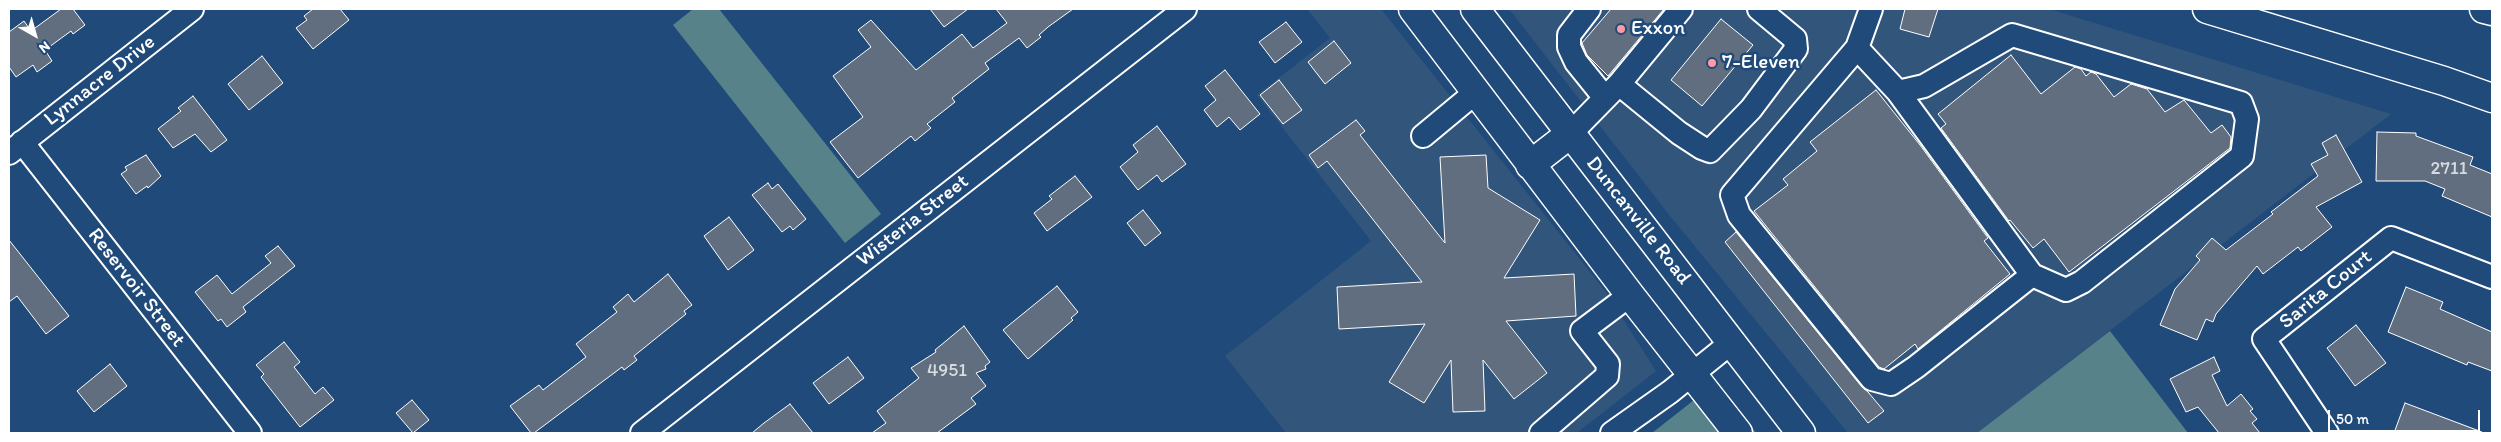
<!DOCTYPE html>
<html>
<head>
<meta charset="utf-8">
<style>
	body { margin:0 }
	#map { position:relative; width:2501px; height:442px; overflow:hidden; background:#1f4a7a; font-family:Itim,sans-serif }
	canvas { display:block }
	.frame { position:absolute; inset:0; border:10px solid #fff; pointer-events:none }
	.north { position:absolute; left:10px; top:10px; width:50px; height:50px; -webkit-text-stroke:4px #1f4a7a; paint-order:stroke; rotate:142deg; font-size:14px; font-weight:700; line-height:20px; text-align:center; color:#fff }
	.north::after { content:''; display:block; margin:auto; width:18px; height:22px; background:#fff; clip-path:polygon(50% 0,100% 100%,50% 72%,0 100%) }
	.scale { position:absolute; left:2328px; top:410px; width:152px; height:22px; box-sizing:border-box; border:2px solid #fff; border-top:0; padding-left:6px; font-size:15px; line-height:18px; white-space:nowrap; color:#fff; -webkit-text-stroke:4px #1f4a7a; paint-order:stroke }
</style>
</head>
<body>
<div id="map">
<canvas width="2501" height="442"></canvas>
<div class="frame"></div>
<div class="north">N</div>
<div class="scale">50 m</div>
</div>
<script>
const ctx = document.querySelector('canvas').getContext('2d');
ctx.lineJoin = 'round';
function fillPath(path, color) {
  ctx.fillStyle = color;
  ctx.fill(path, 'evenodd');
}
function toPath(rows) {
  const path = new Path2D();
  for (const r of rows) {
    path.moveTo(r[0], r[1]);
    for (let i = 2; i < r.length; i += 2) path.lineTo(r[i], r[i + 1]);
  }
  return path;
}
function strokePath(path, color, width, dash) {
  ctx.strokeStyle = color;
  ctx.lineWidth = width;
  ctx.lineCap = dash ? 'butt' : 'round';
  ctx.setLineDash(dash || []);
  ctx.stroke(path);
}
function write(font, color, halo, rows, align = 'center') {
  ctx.font = font + ' Itim,sans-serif';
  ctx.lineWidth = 5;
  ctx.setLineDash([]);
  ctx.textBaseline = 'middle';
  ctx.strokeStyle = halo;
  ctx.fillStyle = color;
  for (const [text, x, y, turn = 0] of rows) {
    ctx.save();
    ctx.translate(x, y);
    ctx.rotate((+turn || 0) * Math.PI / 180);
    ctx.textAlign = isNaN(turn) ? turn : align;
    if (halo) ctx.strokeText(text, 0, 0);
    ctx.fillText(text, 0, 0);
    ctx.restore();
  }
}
const built = toPath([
	[1307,9,1381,9,1606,292,1656,371,1577,433,1286,433,1225,356,1371,241,1257,95,1330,38],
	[1509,9,2049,9,2391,114,1977,433,1848,433,1670,216]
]);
const green = toPath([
	[693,9,719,9,881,214,845,243,673,25],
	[2110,331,2188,433,1977,433],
	[1717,382,1756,433,1652,433]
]);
const building = toPath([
	[61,9,73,9,85,25,73,34,71,31,45,50,52,61,37,72,33,65,16,77,9,67,9,32,24,21,31,31,61,9],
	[313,9,340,9,349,20,313,49,296,28,307,20,304,16,313,9],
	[930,9,968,9,944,27,930,9],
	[996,9,1073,9,1048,27,1039,35,1041,37,1027,48,1019,38,985,63,989,69,952,98,955,102,927,124,931,128,915,141,911,136,858,178,830,142,863,117,833,76,871,47,858,30,871,20,916,70,962,34,973,48,1007,23,996,9],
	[1611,9,1664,9,1608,76,1587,55,1582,43,1611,9],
	[1905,9,1938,9,1929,37,1900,29,1905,9],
	[1721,19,1753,45,1702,106,1671,80,1721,19],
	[1286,22,1302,42,1275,63,1259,42,1286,22],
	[1334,41,1351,63,1325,84,1308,62,1334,41],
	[2011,55,2041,94,2075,67,2081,69,2086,76,2091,72,2096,74,2114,97,2131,84,2147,89,2165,112,2184,100,2211,133,2222,125,2231,137,2230,148,2069,272,2044,239,2033,248,2010,220,2009,221,1941,128,1946,124,1938,114,2011,55],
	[262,56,283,83,249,110,228,84,262,56],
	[1225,70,1260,114,1240,130,1229,117,1217,127,1204,110,1216,100,1205,86,1225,70],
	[1279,80,1302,110,1283,124,1260,95,1279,80],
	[1876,90,1920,145,1988,238,1984,241,2010,274,1918,349,1915,344,1884,369,1879,367,1754,211,1788,185,1783,179,1817,151,1810,142,1876,90],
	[193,96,227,140,211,152,195,134,173,148,158,129,181,111,178,108,193,96],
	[1356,120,1365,131,1360,135,1445,243,1440,157,1486,155,1488,188,1540,220,1504,278,1574,274,1576,316,1506,321,1547,373,1514,399,1483,360,1485,411,1453,412,1451,360,1424,403,1389,382,1425,324,1339,329,1337,287,1422,282,1327,161,1318,168,1309,155,1356,120],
	[1157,126,1186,164,1162,182,1157,175,1138,190,1120,167,1138,152,1133,145,1157,126],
	[2377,132,2416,133,2416,136,2473,157,2470,165,2492,174,2492,217,2442,196,2445,189,2425,181,2376,181,2377,132],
	[2336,135,2362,182,2316,207,2332,227,2301,251,2298,247,2263,274,2257,266,2216,314,2213,322,2206,319,2197,340,2160,325,2175,289,2200,260,2196,256,2212,238,2226,250,2273,214,2271,212,2318,176,2311,164,2328,155,2322,143,2336,135],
	[146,155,161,176,148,188,147,186,136,194,121,174,127,170,125,167,146,155],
	[1075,176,1092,197,1047,231,1034,213,1052,199,1049,196,1075,176],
	[768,183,772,189,778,184,806,219,793,230,790,226,782,232,752,195,768,183],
	[1143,210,1161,233,1145,246,1127,223,1143,210],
	[729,217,754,250,728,270,704,236,729,217],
	[1736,232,1862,387,1868,392,1884,411,1868,423,1725,242,1736,232],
	[9,240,69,316,46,334,17,296,9,302,9,240],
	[278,246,295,266,243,307,246,312,227,327,221,319,218,321,195,292,217,275,232,294,271,263,265,256,278,246],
	[668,274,692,305,684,311,686,314,634,356,637,360,624,370,622,367,534,433,531,433,510,406,539,385,543,390,586,357,576,344,617,312,613,307,628,294,634,302,668,274],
	[1057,286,1078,312,1071,318,1073,320,1028,359,1003,330,1057,286],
	[2406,287,2443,302,2440,309,2492,332,2492,371,2468,362,2467,365,2388,332,2406,287],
	[2356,325,2386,363,2355,386,2327,348,2356,325],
	[964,326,990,362,985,366,986,369,976,373,986,386,971,398,976,404,937,433,872,433,886,423,877,411,919,378,911,368,936,352,935,350,964,326],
	[284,342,300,362,294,367,315,394,323,387,334,400,300,427,261,377,264,374,256,365,284,342],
	[848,357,864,378,829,404,813,383,848,357],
	[2214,357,2220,371,2212,375,2227,406,2241,394,2253,409,2250,411,2257,419,2252,423,2260,433,2219,433,2198,407,2186,412,2170,379,2214,357],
	[110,364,127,386,94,412,77,391,110,364],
	[412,400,429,420,413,433,396,413,412,400],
	[2405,403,2482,432,2481,433,2394,433,2405,403],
	[790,404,813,433,752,433,764,423,790,404]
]);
const minor = toPath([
	[1589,9,1569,35,1569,47,1576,62,1605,98],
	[1857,48,1898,92,1924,86,2012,35,2241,103,2247,119,2242,156,2082,282,2066,290,2032,275,1916,367,1891,384,1872,379,1739,215,1732,195,1857,48,1871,9],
	[1619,84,1679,133,1702,148,1710,151,1751,109,1796,49,1795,39,1759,9],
	[1898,92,2032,275],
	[1570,134,1619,84,1681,9],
	[1423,136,1476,92],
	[22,142,250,433],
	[9,153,192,9],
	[642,433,1185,9],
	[1541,433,1607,376,1608,364,1582,331,1630,295],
	[1612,433,1670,392,1732,342],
	[2327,433,2264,339,2391,238,2492,277]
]);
const major = toPath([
	[1413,9,1630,295,1738,433],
	[1475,9,1801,433],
	[2207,9,2444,81,2492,98],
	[2484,9,2492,11],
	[1530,165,1570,134]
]);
const markers = [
	[1621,29,5,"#ff9aa2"],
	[1712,63,5,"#ff9aa2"]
];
const numberNames = [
	["2711",2449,169],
	["4951",947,371]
];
const poiNames = [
	["Exxon",1631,29],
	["7-Eleven",1722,63]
];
const streetNames = [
	["Lynnacre Drive",100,81,-38],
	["Wisteria Street",913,221,-38],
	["Duncanville Road",1638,221,52],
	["Reservoir Street",136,288,52],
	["Sarita Court",2326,290,-39]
];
fillPath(built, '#32557c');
fillPath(green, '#57828a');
fillPath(building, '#606e7f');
strokePath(building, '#fff', 1);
strokePath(minor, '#fff', 26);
strokePath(major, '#fff', 31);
strokePath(minor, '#1f4a7a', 22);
strokePath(major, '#1f4a7a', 28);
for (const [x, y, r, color] of markers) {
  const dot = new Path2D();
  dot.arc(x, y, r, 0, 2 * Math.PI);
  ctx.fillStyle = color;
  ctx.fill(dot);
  strokePath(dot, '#1f4a7a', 2);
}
write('19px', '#d7dbdf', null, numberNames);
write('21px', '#fff', '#1f4a7a', poiNames, 'left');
write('21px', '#fff', '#1f4a7a', streetNames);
</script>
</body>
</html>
